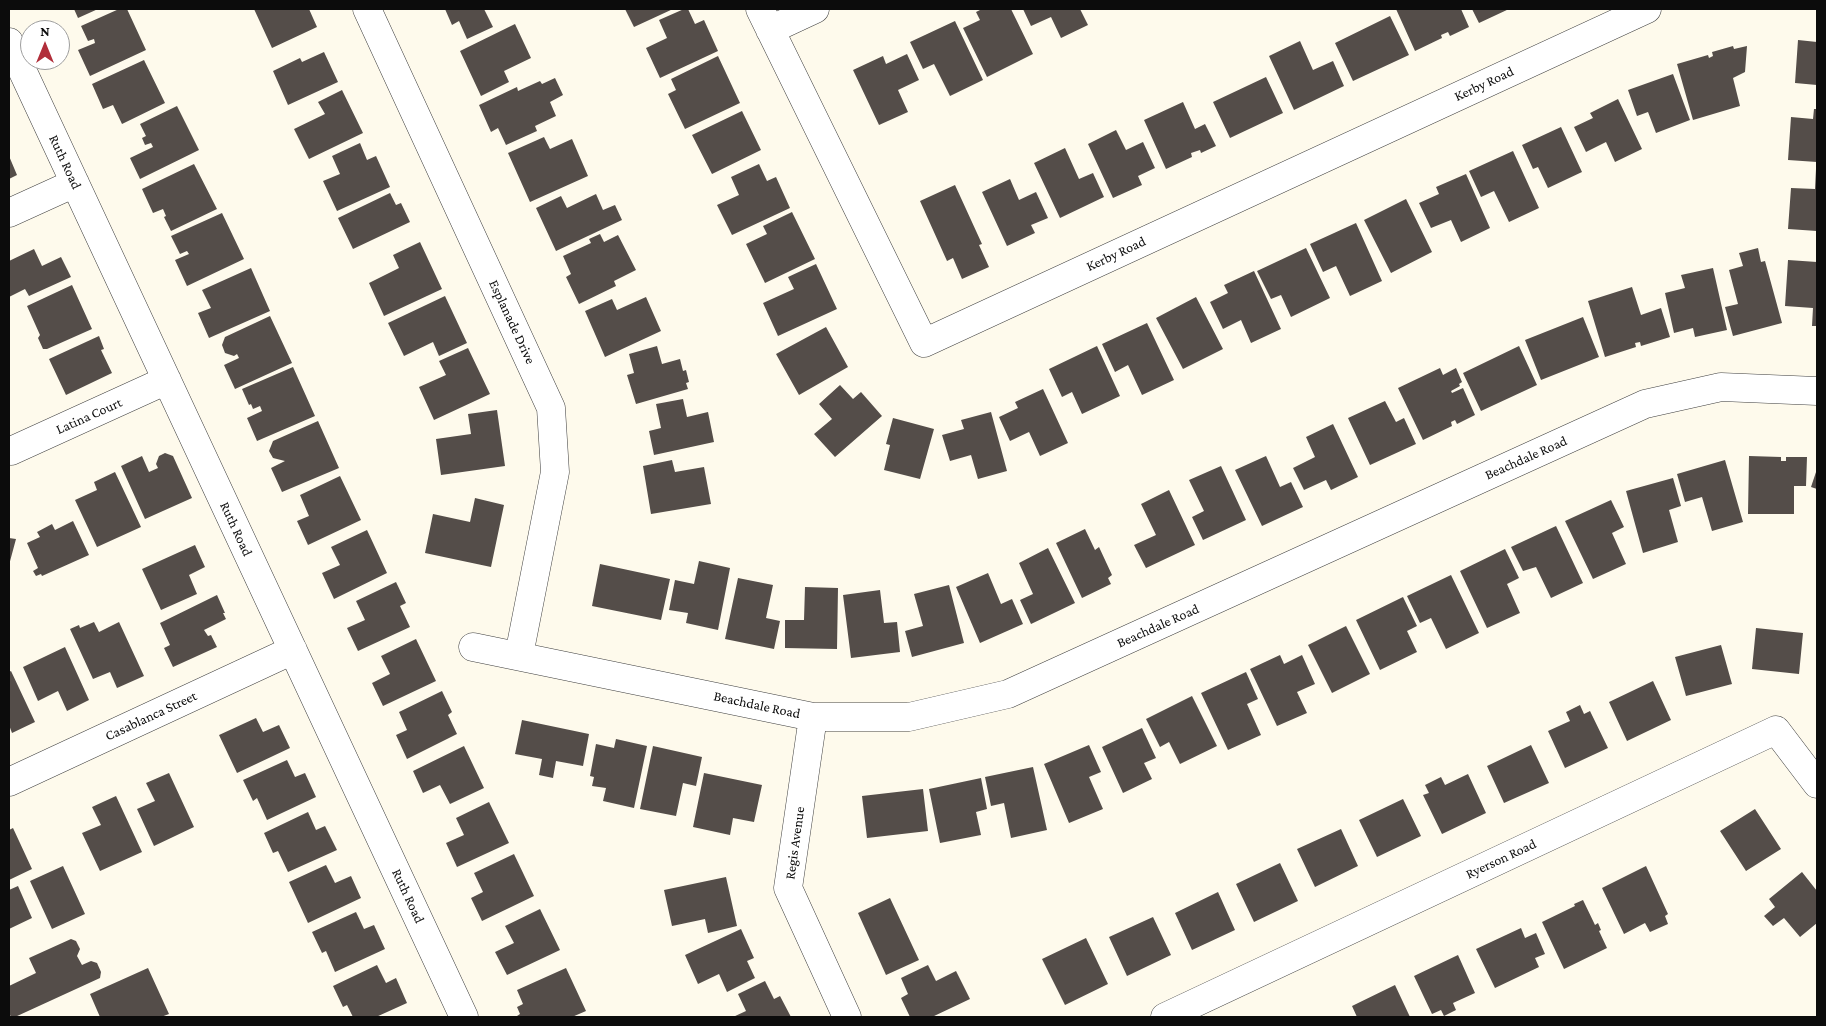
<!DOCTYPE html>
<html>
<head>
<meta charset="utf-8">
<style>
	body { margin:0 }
	#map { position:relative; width:1826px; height:1026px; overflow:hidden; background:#fefaec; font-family:"Crimson Pro",serif }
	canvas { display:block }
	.frame { position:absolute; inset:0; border:10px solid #0c0c0c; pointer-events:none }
	.north { position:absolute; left:20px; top:20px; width:50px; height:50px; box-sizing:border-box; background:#fff; border:1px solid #9e9e9e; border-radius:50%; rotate:0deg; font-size:14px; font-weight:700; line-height:20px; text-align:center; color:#0c0c0c }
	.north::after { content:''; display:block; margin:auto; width:18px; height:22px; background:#b12e3a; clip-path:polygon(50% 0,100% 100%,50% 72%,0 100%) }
</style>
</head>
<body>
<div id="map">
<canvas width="1826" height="1026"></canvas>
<div class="frame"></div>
<div class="north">N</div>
</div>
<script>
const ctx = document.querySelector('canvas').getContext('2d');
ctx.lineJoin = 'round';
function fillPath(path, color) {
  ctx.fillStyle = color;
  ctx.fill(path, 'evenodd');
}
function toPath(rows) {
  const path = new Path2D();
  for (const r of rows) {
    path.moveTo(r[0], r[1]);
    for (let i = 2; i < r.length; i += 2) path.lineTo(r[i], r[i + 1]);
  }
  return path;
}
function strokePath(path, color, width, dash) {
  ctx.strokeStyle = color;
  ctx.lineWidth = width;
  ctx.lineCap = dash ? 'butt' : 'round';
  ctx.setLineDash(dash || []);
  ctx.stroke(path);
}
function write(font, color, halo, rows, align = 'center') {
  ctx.font = font + ' "Crimson Pro",serif';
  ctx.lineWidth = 5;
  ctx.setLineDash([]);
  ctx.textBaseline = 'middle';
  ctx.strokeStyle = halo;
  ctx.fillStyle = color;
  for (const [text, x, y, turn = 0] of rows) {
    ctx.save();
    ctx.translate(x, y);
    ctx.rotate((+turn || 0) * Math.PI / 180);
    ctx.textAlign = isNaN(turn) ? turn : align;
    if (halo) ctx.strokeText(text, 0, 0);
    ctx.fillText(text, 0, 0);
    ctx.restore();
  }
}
const building = toPath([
	[74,9,98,9,78,18],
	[119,9,127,9,146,50,90,76,78,50,95,43,94,39,88,41,81,26],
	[254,9,309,9,317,27,272,48],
	[445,9,484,9,493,27,467,39,459,21,452,25],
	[625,9,673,9,634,27],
	[684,9,688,9,695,24,704,20,718,51,660,78,646,48,667,38,659,20],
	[982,9,1011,9,1033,54,987,77,963,28,980,20,976,12],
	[1023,9,1080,9,1088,25,1061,38,1051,17,1031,26],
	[1396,9,1461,9,1469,27,1450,36,1448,32,1441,35,1442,38,1415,51],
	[1472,9,1509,9,1479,23],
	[1390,16,1409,55,1353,81,1335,43],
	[955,21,983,80,950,96,934,64,923,69,910,42],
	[515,24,531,58,504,71,509,82,481,96,460,51],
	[1798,40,1817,42,1817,85,1795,83],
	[1300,41,1313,70,1333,61,1344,86,1294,110,1269,56],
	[1733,46,1734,49,1747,46,1745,72,1733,78,1740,106,1693,120,1677,64,1708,55,1709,58,1713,56,1712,52],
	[324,52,338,82,288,105,273,71,300,58,302,62],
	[907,54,919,80,898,90,908,112,879,125,853,70,883,56,886,64],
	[718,56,740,103,685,129,668,94,676,90,671,79],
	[144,60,165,103,122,124,113,105,103,109,92,84],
	[1673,74,1690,120,1656,133,1648,112,1637,116,1628,90],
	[1266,77,1283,113,1230,138,1213,102],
	[555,78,563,95,550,102,556,116,535,126,537,131,506,145,498,128,491,132,479,105,517,87,518,91,540,81,542,84],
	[342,90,363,133,309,159,294,129,325,114,318,102],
	[1618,99,1642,149,1615,162,1606,142,1586,152,1574,127,1593,118,1590,113],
	[1183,102,1195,129,1205,124,1216,146,1201,153,1200,150,1191,153,1192,157,1166,169,1144,120],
	[177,106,199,150,140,179,130,158,153,147,151,143,145,145,142,138,146,136,140,124],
	[1814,109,1817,109,1817,162,1788,160,1791,117,1813,119],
	[742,111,761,150,712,174,692,135],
	[1561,127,1582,172,1548,188,1538,167,1533,169,1522,145],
	[1116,130,1126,150,1143,142,1155,168,1138,176,1142,185,1113,198,1088,144],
	[544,137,550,149,572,139,588,176,530,202,508,153],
	[360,143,367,160,376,156,390,187,337,211,323,181,340,174,332,156],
	[1065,148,1079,179,1093,173,1104,197,1060,218,1034,163],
	[1513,151,1539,208,1509,222,1494,191,1481,197,1469,171],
	[9,156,17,175,9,179],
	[194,164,217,209,171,231,164,217,166,216,163,209,153,213,142,189],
	[759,164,767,181,776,177,790,208,732,235,717,205,739,195,731,177],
	[1816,169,1817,169,1817,231,1788,229,1791,188,1815,189],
	[1466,174,1490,228,1461,242,1451,220,1431,228,1419,203,1439,194,1436,187],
	[1010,179,1019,200,1036,192,1048,218,1031,225,1035,233,1007,246,982,192],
	[955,185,982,244,979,245,989,267,962,279,953,258,947,261,920,201],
	[390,193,396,205,401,203,410,222,353,249,338,218],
	[596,194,603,210,615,205,622,220,556,251,536,208,561,196,567,208],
	[1406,199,1432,252,1391,273,1364,220],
	[792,212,815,259,765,283,746,244,767,234,763,226],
	[222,213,244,259,187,286,175,260,189,254,187,251,180,254,171,236],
	[1356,223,1382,281,1350,296,1336,266,1323,272,1310,244],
	[600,234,604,242,618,235,636,270,614,281,616,286,579,304,566,277,571,274,563,256,591,243,589,239],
	[420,242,442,289,384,316,369,283,399,268,393,255],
	[1306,248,1330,298,1291,317,1281,295,1271,299,1257,271],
	[1758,248,1761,262,1765,261,1782,323,1733,336,1725,307,1738,304,1729,270,1743,266,1739,253],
	[34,249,42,266,61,257,71,277,29,296,25,289,9,297,9,261],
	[1788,260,1817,262,1817,326,1812,326,1813,308,1785,306],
	[816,264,837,309,778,336,763,303,794,289,788,277],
	[251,268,270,311,209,338,198,313,211,308,202,290],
	[1713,268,1727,330,1695,337,1693,328,1674,333,1665,293,1685,288,1681,275],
	[1254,271,1281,329,1251,343,1241,320,1223,329,1210,302,1228,293,1224,285],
	[72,285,92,329,47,349,43,349,38,338,40,335,27,306],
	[1632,287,1641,315,1661,308,1670,337,1641,346,1640,342,1635,343,1636,347,1605,357,1588,301],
	[445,296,467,343,439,356,433,342,404,356,388,323],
	[646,297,661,331,605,357,585,311,612,299,617,310],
	[1196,297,1223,349,1183,369,1156,318],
	[270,316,292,363,235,389,224,365,239,358,237,354,234,356,225,353,222,345,225,337],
	[1583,317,1599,357,1541,380,1525,340],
	[1147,323,1174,380,1142,395,1128,365,1115,372,1102,344],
	[826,327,848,367,799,395,776,354],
	[99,336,104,349,101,350,112,373,66,395,49,359],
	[657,346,662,364,680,359,683,371,686,370,689,382,686,383,688,389,636,404,627,375,634,373,629,354],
	[1097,346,1120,396,1082,414,1072,392,1062,397,1049,369],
	[1519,346,1537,385,1481,411,1463,373],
	[468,348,490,394,434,420,419,387,446,375,439,361],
	[293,367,315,416,257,441,247,418,262,411,260,406,253,409,251,404,249,405,242,389],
	[1440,368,1443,375,1456,368,1462,382,1459,384,1460,386,1451,391,1452,393,1463,388,1475,415,1457,424,1455,420,1451,422,1452,426,1423,440,1398,388],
	[840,385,853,399,861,392,882,416,835,457,814,434,832,419,819,404],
	[1043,389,1068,443,1040,456,1029,432,1010,441,999,417,1018,408,1015,402],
	[683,399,687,417,708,412,714,442,654,455,649,431,661,428,656,404],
	[1385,401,1396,422,1404,418,1416,444,1370,465,1348,418],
	[497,410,505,466,441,475,436,439,471,434,468,414],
	[991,412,1007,471,978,479,971,455,950,461,942,435,964,429,961,420],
	[893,418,934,429,920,479,884,470,890,445,886,444],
	[318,421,339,468,282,492,271,468,285,461,273,458,269,451,273,441],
	[1333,424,1358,477,1331,490,1326,480,1304,490,1293,468,1315,457,1306,437],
	[165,453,173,456,192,498,145,519,121,466,142,456,149,472,158,468,156,464,159,456],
	[1266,456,1280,487,1291,482,1303,507,1262,526,1235,470],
	[1749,456,1781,457,1781,461,1786,461,1786,457,1807,457,1806,486,1794,486,1794,514,1748,514],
	[672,460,675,472,704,467,711,504,651,514,643,466],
	[1725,460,1743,522,1712,531,1702,497,1685,502,1677,474],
	[1221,466,1246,520,1203,540,1192,517,1204,511,1189,480],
	[1817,469,1817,489,1811,487],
	[115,472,141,527,97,547,75,500,97,490,94,482],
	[340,476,361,520,308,545,297,521,309,516,300,495],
	[1673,478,1681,506,1669,510,1678,542,1643,553,1626,491],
	[1169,490,1195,545,1146,568,1134,545,1156,535,1141,504],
	[475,498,504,505,491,567,425,553,433,514,470,522],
	[1611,500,1624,527,1612,533,1626,564,1593,579,1565,521],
	[73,521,89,555,42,576,41,574,36,576,33,571,38,568,27,543,40,537,37,532,52,524,55,530],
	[1556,526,1583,583,1551,598,1536,567,1523,571,1511,547],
	[1085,529,1095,550,1099,547,1112,575,1108,578,1111,584,1082,598,1056,543],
	[367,530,387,573,334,599,322,573,340,565,331,547],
	[9,538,16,539,9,565],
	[195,545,205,567,189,575,197,594,161,610,142,569],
	[1048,548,1075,603,1031,624,1020,600,1033,594,1019,563],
	[1505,549,1519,578,1507,584,1520,613,1487,628,1460,571],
	[699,561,730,568,718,630,686,623,688,613,669,610,675,580,694,584],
	[600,564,670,579,661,620,592,606],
	[988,573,1001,604,1012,599,1023,624,980,643,956,587],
	[1451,575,1479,633,1446,649,1431,618,1420,623,1407,596],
	[738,578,773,585,766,618,780,621,774,649,725,639],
	[396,582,406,603,400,606,410,627,358,651,347,628,365,620,356,601],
	[949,585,964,643,912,657,905,631,923,626,914,594],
	[805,587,838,588,837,649,785,648,785,620,804,620],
	[880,590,884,623,897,622,900,652,851,658,843,595],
	[217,595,225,613,223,613,226,619,204,630,208,636,211,635,217,647,173,667,164,648,170,645,160,623],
	[1403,597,1417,626,1407,631,1417,652,1380,670,1356,620],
	[94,622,99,632,119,622,144,676,117,688,110,672,93,679,70,629,79,625,80,628],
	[1346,626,1370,674,1332,693,1308,645],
	[1756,628,1803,633,1799,674,1752,669],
	[416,639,436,681,383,706,372,683,390,674,381,656],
	[1721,645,1732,684,1686,696,1675,657],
	[65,647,89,700,67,711,58,691,38,701,23,667],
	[1280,655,1284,664,1302,655,1315,684,1297,692,1307,713,1277,726,1250,669],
	[11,671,35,722,12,733,9,725,9,672],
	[1246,672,1258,699,1247,704,1261,735,1228,750,1201,693],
	[1653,681,1671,720,1627,741,1609,702],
	[442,691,452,712,448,715,457,734,407,759,396,735,407,730,399,712],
	[1192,696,1217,746,1180,764,1169,742,1160,747,1146,719],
	[1580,705,1584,714,1590,711,1608,748,1565,768,1548,731,1570,721,1566,712],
	[256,718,263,732,279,725,290,748,237,773,219,735],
	[522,720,589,734,583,766,556,761,553,778,539,775,542,759,515,754],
	[1142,728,1156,758,1144,763,1152,779,1123,793,1102,747],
	[616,739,647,746,634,808,603,801,606,788,592,786,594,777,590,776,596,744,614,748],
	[1089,745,1101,772,1089,777,1103,809,1069,823,1044,764],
	[1531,745,1549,783,1504,803,1487,766],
	[464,746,484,788,450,804,440,785,423,793,413,771],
	[653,746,702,757,696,786,683,783,676,816,640,809],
	[287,760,295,777,305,773,316,797,267,820,257,798,253,801,243,780],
	[1033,767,1047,830,1011,838,1004,803,991,806,985,777],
	[169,773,194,827,154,846,137,809,155,801,146,783],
	[704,773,762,785,754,822,733,818,730,835,693,827],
	[1468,774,1486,813,1442,834,1423,795,1429,793,1425,785,1441,777,1445,785],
	[981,778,987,809,976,812,981,835,940,843,929,789],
	[923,789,928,831,867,838,862,796],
	[116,796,142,852,100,871,82,833,101,825,92,807],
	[1403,799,1421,836,1377,857,1359,820],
	[489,802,509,843,457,867,446,843,464,835,456,818],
	[1755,809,1781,849,1746,871,1720,831],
	[308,812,316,830,325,826,337,850,288,872,278,851,273,853,264,833],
	[13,828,32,869,9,880,9,830],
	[1341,829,1358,866,1315,887,1297,849],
	[514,854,534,896,482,921,471,898,483,892,474,873],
	[1280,863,1298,901,1254,922,1236,884],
	[326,865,335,883,351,876,361,898,308,923,289,882],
	[63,866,85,914,52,929,30,881],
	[1646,866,1668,914,1665,916,1668,924,1650,932,1645,923,1624,934,1602,888],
	[1802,872,1817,891,1817,923,1800,937,1784,918,1773,926,1764,916,1775,907,1769,899],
	[726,877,737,926,708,933,705,919,672,926,664,890],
	[18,886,32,918,9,929,9,890],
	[1218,892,1235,930,1192,950,1175,913],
	[890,898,919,960,886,975,858,913],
	[1583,900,1595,925,1598,923,1601,930,1599,931,1607,948,1564,969,1542,922,1575,906,1574,904],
	[540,909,560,950,507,975,495,952,514,943,505,926],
	[356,912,364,929,374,925,385,949,335,972,326,951,322,953,312,932],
	[1153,917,1171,955,1127,976,1109,937],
	[1521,928,1525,938,1536,933,1545,954,1535,958,1539,967,1495,988,1476,949],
	[741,929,754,958,747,961,755,978,727,992,719,974,698,984,685,955],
	[1086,938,1108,984,1065,1005,1042,959],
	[71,939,76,941,80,949,77,956,82,965,91,961,97,963,101,972,100,978,15,1017,11,1017,9,1013,9,986,36,973,29,958],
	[1458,955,1475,993,1453,1003,1456,1010,1444,1016,1441,1010,1432,1014,1414,976],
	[377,965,386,983,396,978,407,1003,376,1017,353,1017,347,1005,343,1007,333,986],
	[928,965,936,981,956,971,970,999,932,1017,910,1017,901,998,908,994,901,978],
	[148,968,169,1014,161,1017,100,1017,90,994],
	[566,968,586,1011,572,1017,518,1017,517,1016,520,1014,517,1007,523,1004,517,990],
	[765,981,774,999,780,996,791,1017,733,1017,746,1011,738,994],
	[1395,985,1410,1017,1357,1017,1352,1006]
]);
const minor = toPath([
	[367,9,551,408,555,472,519,655],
	[760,9,924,343,1647,9],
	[770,30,815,9],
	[9,42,464,1017],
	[9,213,75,183],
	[11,451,167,380],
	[473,647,813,717,909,717,1008,694,1645,404,1721,387,1817,391],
	[813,717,788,888,847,1017],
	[9,782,293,650],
	[1165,1017,1776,730,1817,784]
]);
const streetNames = [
	["Kerby Road",1484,84,-25],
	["Ruth Road",65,162,65],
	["Kerby Road",1116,254,-25],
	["Esplanade Drive",512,322,65],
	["Latina Court",89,416,-24],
	["Beachdale Road",1526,458,-24],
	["Ruth Road",236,529,65],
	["Beachdale Road",1158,626,-24],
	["Beachdale Road",757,705,12],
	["Casablanca Street",151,716,-25],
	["Regis Avenue",795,843,-82],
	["Ryerson Road",1501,859,-25],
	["Ruth Road",408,896,65]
];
fillPath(building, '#544d49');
strokePath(minor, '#3f3f3f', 29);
strokePath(minor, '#fff', 28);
write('14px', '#0c0c0c', '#fff', streetNames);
</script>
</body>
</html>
